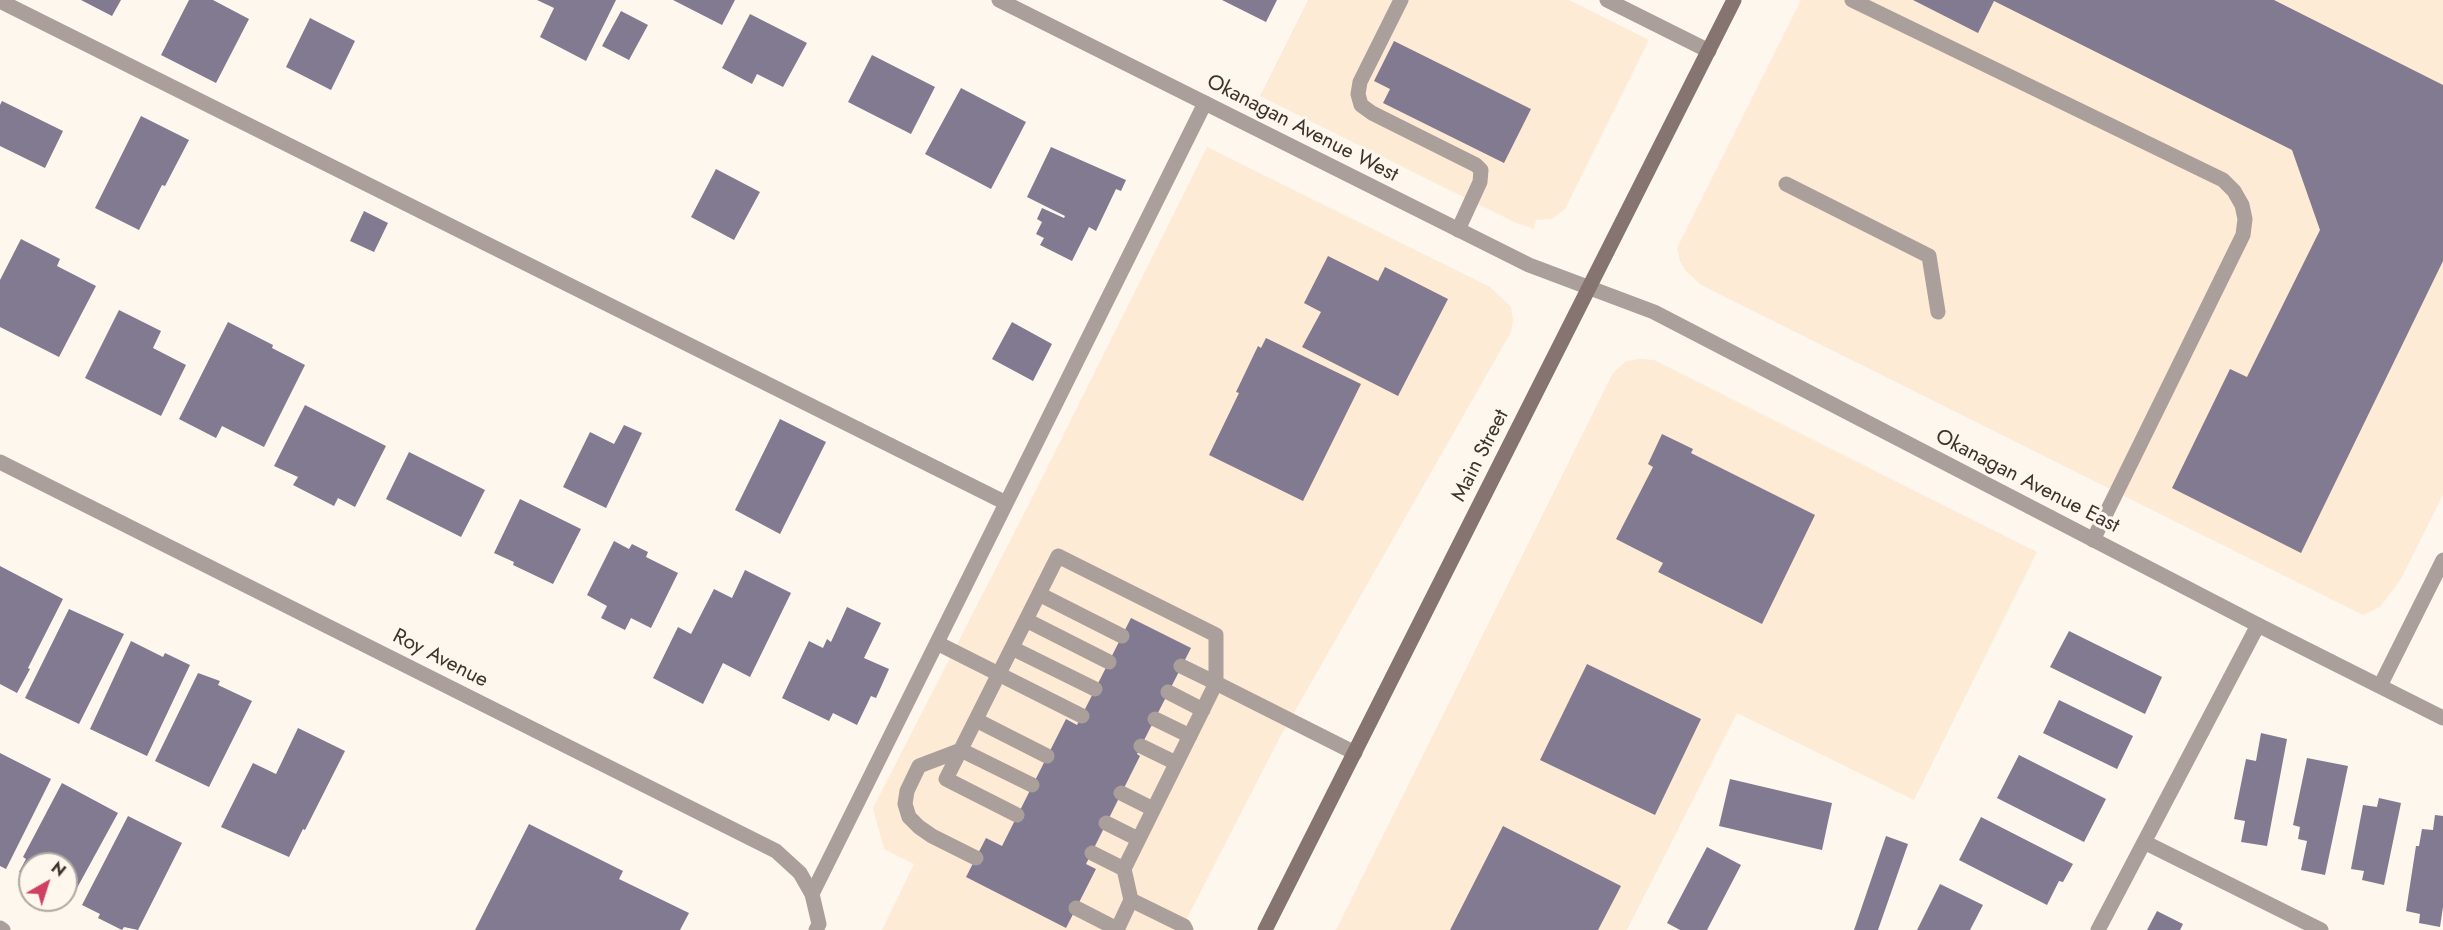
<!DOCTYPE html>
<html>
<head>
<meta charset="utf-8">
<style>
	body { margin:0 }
	#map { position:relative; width:2443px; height:930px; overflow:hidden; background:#fef7ee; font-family:Jost,sans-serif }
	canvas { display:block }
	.north { position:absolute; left:18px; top:852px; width:60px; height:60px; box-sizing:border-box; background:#fef7ee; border:2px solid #b0a9a1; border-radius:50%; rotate:39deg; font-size:16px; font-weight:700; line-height:24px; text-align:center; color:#3c352d }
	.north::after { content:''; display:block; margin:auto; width:21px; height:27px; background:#cf4063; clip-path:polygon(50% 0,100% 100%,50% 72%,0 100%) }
</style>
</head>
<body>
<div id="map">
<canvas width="2443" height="930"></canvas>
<div class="north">N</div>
</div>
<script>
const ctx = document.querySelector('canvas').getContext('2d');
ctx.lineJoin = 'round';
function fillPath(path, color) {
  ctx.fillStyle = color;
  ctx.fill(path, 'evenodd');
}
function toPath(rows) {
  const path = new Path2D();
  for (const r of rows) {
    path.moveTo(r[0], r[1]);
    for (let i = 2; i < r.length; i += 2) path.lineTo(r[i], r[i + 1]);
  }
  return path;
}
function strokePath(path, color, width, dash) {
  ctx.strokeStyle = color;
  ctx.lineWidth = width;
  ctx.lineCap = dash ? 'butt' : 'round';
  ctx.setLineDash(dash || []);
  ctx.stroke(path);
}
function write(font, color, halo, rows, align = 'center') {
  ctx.font = font + ' Jost,sans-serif';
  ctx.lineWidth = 6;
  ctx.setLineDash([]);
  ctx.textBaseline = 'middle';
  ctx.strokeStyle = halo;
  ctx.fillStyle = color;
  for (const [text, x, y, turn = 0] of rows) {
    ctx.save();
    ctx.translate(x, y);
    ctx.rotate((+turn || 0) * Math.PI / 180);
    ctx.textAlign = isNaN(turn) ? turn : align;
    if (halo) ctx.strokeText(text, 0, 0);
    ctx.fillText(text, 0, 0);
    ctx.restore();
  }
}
const built = toPath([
	[1308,0,1569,0,1649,40,1565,209,1552,219,1536,220,1534,229,1514,222,1260,96],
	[1801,0,2443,0,2443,495,2401,579,2380,607,2363,615,1701,285,1685,270,1680,261,1677,248],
	[1207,147,1490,287,1511,307,1513,320,1511,332,1279,739,1181,930,882,930,914,864,884,849,873,808,1032,498],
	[1640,359,1654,360,2037,552,1914,800,1737,713,1627,930,1336,930,1613,373,1626,361]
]);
const building = toPath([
	[81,0,121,0,112,16],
	[189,0,213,0,249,19,216,83,161,55],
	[537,0,616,0,586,61,540,37,554,8],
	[673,0,735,0,722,25],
	[1222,0,1277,0,1266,22],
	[1913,0,2274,0,2443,85,2443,261,2301,553,2172,488,2230,369,2247,377,2320,230,2292,150,1994,1,1978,33],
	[621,11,648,25,629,60,602,46],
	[750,14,807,43,783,87,757,74,752,84,722,68],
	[310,18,355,41,331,90,286,67],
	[1394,41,1531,109,1504,163,1383,103,1390,89,1374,81],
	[872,55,935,87,911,134,848,102],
	[961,88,1026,122,991,189,925,154],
	[2,101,63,131,45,168,0,146,0,105],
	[141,116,189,140,165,186,162,185,139,230,95,208],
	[1051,147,1126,180,1121,191,1116,189,1096,231,1089,227,1072,261,1040,245,1044,238,1036,234,1042,222,1037,219,1042,208,1064,218,1065,216,1027,197],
	[716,169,760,192,734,240,691,217],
	[364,211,388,223,374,252,350,241],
	[21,239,60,259,57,266,96,286,59,357,0,327,0,280],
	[1328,256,1378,281,1385,267,1448,299,1398,396,1302,347,1321,312,1304,303],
	[119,310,161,331,153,348,186,365,161,416,85,378],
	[228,322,273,345,272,348,305,365,264,447,222,426,216,438,179,419],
	[1012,322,1052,344,1033,381,992,359],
	[1266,338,1361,384,1303,501,1209,455,1239,393,1236,392,1258,346,1261,348],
	[305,405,386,446,355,507,338,498,334,506,293,485,298,477,274,466],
	[780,419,826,442,780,534,735,510],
	[624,425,642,433,606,508,563,487,590,432,614,444],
	[1662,434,1693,449,1691,453,1815,515,1762,624,1658,572,1663,563,1616,539,1653,467,1648,464],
	[409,452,485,490,461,537,386,499],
	[520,499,581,529,553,584,513,565,514,562,494,553],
	[614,541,629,549,632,544,648,552,646,557,678,573,651,628,631,618,625,630,601,618,607,606,587,595],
	[0,566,63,599,28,668,30,669,17,693,0,684],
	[745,570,791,593,750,677,723,663,703,704,653,678,678,627,691,634,714,589,732,598],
	[847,607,881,623,864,658,889,669,876,698,871,696,857,725,833,713,829,721,782,698,809,641,823,648,827,639,831,642],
	[69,609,124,634,79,724,25,698],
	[1131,618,1191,648,1137,754,1140,756,1086,864,1096,869,1066,928,966,877,986,838,1002,846,1066,719,1077,725],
	[2069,631,2162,677,2145,714,2050,667],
	[131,641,163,657,165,653,190,665,147,756,90,729],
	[1587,664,1701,719,1655,815,1540,760],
	[198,673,220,681,218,685,252,701,209,787,155,761],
	[2059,700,2133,736,2117,769,2043,733],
	[298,728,345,751,305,830,303,829,289,857,221,827,253,763,276,774],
	[2261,733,2287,739,2267,846,2241,842,2245,821,2234,819,2246,759,2256,761],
	[0,753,51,779,6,869,0,866],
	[2019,755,2106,799,2084,842,1997,798],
	[2307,758,2348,766,2325,875,2301,870,2307,841,2298,839,2300,827,2293,825],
	[1730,779,1832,803,1822,850,1719,826],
	[62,783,118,813,71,899,66,897,66,864,30,864,30,878,19,872,26,859,23,857],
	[2379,798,2401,803,2384,885,2362,880,2364,871,2351,869,2363,805,2377,807],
	[2435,815,2443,816,2443,907,2440,927,2419,923,2420,914,2406,911,2416,846,2419,846,2422,829,2433,830],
	[128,816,182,843,138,930,124,927,122,930,98,918,100,914,82,905],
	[1981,817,2073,864,2063,882,2059,881,2047,905,1959,860],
	[529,824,623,871,619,879,689,913,680,930,475,930],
	[1503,826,1621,886,1598,930,1450,930],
	[1886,836,1908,844,1878,930,1854,930],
	[1707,847,1741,865,1707,930,1680,930,1667,923],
	[1940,884,1983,905,1970,930,1917,930],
	[2157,911,2183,924,2180,930,2147,930]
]);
const lane = toPath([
	[1401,0,1360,82,1358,94,1361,105,1372,113,1476,165,1481,170,1480,182,1458,230],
	[1607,0,1709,51],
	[1852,0,2223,180,2234,191,2242,205,2245,219,2243,235,2093,540],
	[0,1,1006,503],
	[1786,184,1929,256,1938,312],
	[1039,594,1122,636],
	[1026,620,1109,662],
	[937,643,1082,716],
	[1012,648,1095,689],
	[1168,692,1203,710],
	[1155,719,1190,736],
	[976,720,1047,756],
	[1141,746,1176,763],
	[1121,793,1153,809],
	[1017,815,946,779,1058,556,1216,635,1216,683,1181,666],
	[1106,823,1138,839],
	[2144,842,2321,930],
	[1092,853,1124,869],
	[976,858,932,836,919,827,909,817,905,804,907,791,919,766,961,750,1032,785],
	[812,894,1205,103],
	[1076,908,1117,929],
	[0,928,3,930],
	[1117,930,1131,900],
	[1186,930,1184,926,1131,900,1124,869,1216,683,1355,753],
	[2098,930,2258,625]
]);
const street = toPath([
	[999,0,1529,265,1654,312,2258,625,2443,718],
	[0,462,776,851,800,873,812,894,819,924,816,930],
	[2380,686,2443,560]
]);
const secondary = toPath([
	[1265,930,1734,0]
]);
const streetNames = [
	["Okanagan Avenue West",1302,129,27],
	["Main Street",1481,456,-63],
	["Okanagan Avenue East",2027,482,27],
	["Roy Avenue",440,659,27]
];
fillPath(built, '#fdebd5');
fillPath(building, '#817a90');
strokePath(lane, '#ab9f9c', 15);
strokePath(street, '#ab9f9c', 15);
strokePath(secondary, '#867471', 15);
write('21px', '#3c352d', '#fef7ee', streetNames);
</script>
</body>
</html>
